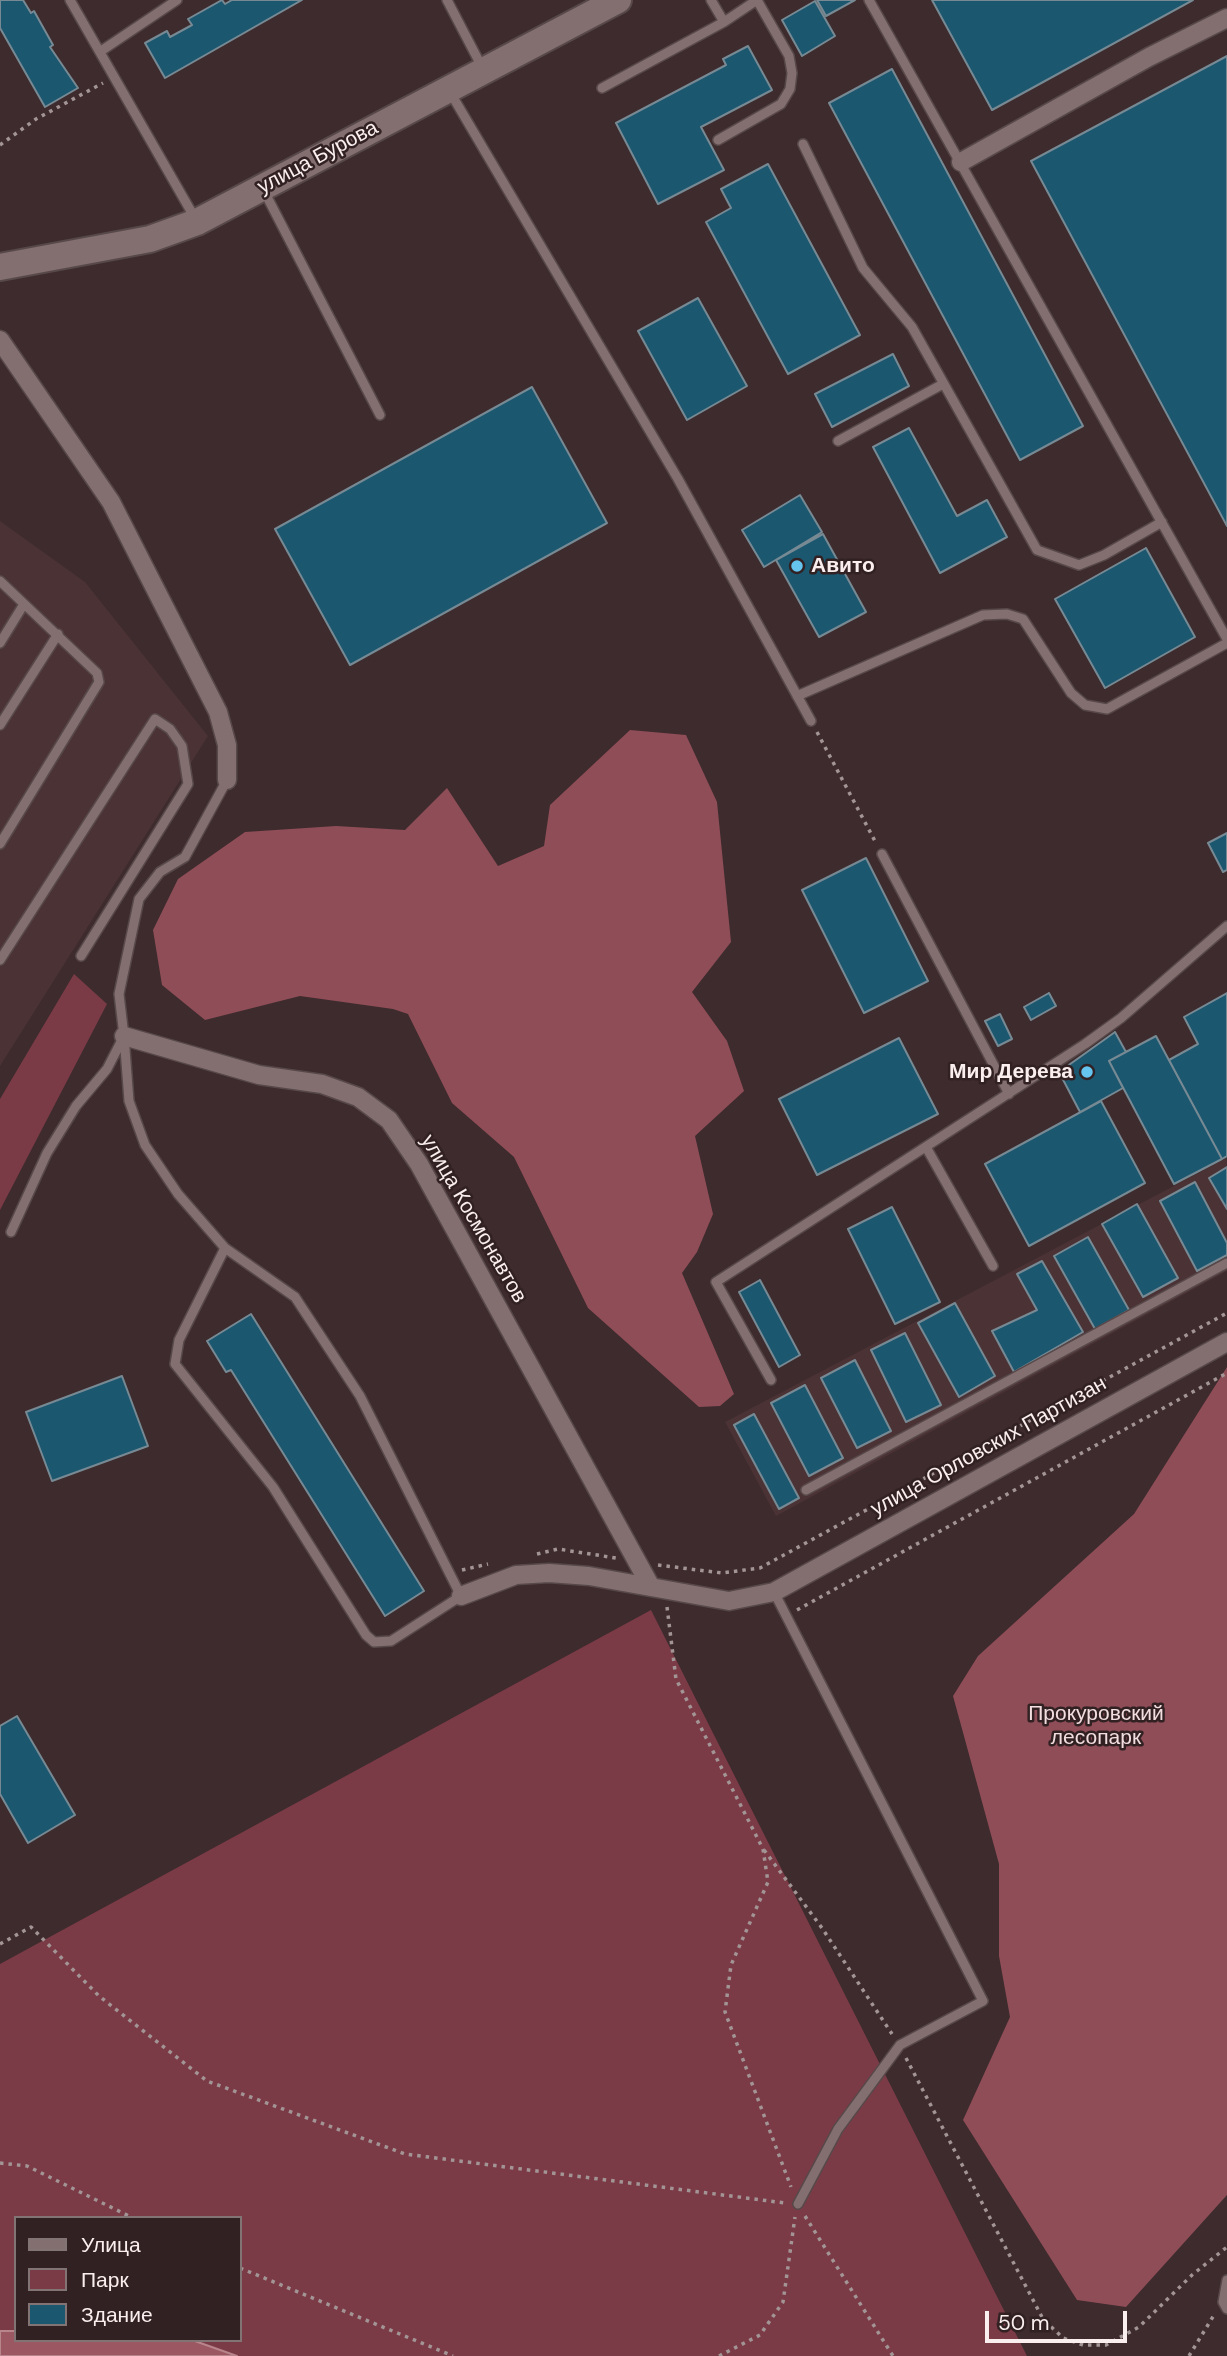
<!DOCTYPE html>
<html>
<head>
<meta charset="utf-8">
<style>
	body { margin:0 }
	#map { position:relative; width:1227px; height:2356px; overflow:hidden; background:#3d2b2d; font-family:"DM Sans",sans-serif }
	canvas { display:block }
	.legend { position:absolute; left:14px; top:2216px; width:228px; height:126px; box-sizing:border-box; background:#322123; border:2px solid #827375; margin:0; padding:9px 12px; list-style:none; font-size:21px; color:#faeeef }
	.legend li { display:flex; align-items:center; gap:14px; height:35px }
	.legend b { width:35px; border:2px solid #827375 }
	.scale { position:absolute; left:985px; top:2311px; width:142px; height:32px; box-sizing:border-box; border:4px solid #faeeef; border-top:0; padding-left:9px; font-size:21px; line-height:24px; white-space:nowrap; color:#faeeef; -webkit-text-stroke:5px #322123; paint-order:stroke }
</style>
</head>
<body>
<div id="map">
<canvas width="1227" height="2356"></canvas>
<ul class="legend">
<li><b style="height:9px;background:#836e70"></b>Улица</li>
<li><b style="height:19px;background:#7b3b46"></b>Парк</li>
<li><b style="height:19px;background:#1c5770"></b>Здание</li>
</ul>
<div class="scale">50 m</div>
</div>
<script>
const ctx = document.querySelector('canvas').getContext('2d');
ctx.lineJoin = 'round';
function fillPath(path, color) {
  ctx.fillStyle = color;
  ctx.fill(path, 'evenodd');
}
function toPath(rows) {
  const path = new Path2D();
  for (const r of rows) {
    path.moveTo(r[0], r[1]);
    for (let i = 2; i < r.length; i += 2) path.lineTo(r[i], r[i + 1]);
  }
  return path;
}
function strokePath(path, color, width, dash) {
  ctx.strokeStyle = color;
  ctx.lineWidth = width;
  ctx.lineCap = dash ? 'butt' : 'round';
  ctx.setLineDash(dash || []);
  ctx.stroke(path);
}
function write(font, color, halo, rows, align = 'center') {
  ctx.font = font + ' "DM Sans",sans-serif';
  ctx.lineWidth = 5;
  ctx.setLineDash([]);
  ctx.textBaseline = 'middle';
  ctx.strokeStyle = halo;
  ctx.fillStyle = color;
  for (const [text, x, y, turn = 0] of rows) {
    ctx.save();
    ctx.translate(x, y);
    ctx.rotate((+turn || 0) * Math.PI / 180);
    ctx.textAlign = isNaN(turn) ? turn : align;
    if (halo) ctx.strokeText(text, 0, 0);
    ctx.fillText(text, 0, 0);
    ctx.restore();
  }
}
const built = toPath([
	[0,521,85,582,208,736,0,1066],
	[1227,1158,1227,1271,776,1516,725,1422]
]);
const green = toPath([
	[74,974,107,1004,0,1210,0,1099],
	[651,1610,1027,2356,0,2356,0,1964],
	[16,2218,240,2218,240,2340,16,2340]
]);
const forest = toPath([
	[630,730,686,735,717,802,731,942,692,992,727,1041,744,1091,695,1136,713,1214,697,1252,682,1273,734,1394,720,1406,699,1407,588,1308,514,1157,452,1103,408,1014,393,1009,300,996,205,1020,162,985,153,930,178,879,245,832,336,826,405,830,447,788,498,866,544,846,550,805],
	[1227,1367,1227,2195,1126,2307,1077,2300,963,2120,1010,2017,999,1956,999,1864,953,1696,978,1656,1134,1514]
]);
const water = toPath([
	[0,2331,16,2331,16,2340,192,2340,237,2356,0,2356,0,2331]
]);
const building = toPath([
	[0,0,23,0,31,13,34,11,53,45,50,47,78,88,45,107,0,28,0,0],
	[222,0,225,4,232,0,302,0,165,78,145,43,167,31,170,37,192,25,188,19,222,0],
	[817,0,855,0,826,16,817,0],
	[932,0,1193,0,992,110,932,0],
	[815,1,835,36,802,56,782,20,815,1],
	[748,46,772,90,701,127,724,170,658,204,616,123,726,65,723,59,748,46],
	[1227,56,1227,526,1031,161,1227,56],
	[892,69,1083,426,1020,460,829,103,892,69],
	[768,164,860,335,788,374,706,222,731,208,721,189,768,164],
	[698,298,747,386,687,420,638,331,698,298],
	[893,354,909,386,832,427,815,394,893,354],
	[532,387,607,523,350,665,275,529,532,387],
	[909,428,957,516,987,500,1007,537,940,573,873,447,909,428],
	[800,495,822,532,764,567,742,530,800,495],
	[823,534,866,612,819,637,776,560,823,534],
	[1146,548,1195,637,1105,688,1055,599,1146,548],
	[1227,833,1227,870,1223,872,1208,843,1227,833],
	[866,858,928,981,864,1013,802,890,866,858],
	[1049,993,1056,1006,1031,1020,1024,1007,1049,993],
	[1227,993,1227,1156,1222,1159,1169,1060,1198,1044,1184,1017,1227,993],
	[1000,1014,1012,1039,998,1046,985,1021,1000,1014],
	[1115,1032,1126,1052,1109,1061,1123,1088,1080,1112,1059,1072,1115,1032],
	[1156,1036,1222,1159,1174,1184,1109,1061,1156,1036],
	[899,1038,938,1114,817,1175,779,1099,899,1038],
	[1101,1101,1145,1183,1029,1246,985,1164,1101,1101],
	[1227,1167,1227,1209,1209,1178,1227,1167],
	[1195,1182,1227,1243,1227,1255,1197,1271,1160,1201,1195,1182],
	[1137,1204,1178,1278,1143,1297,1102,1224,1137,1204],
	[892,1207,940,1302,895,1324,848,1229,892,1207],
	[1088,1237,1129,1310,1095,1329,1054,1256,1088,1237],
	[1042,1261,1083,1332,1014,1372,992,1331,1037,1310,1017,1274,1042,1261],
	[760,1280,800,1355,779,1367,739,1292,760,1280],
	[955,1303,995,1376,959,1397,918,1323,955,1303],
	[251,1314,424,1591,385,1616,231,1370,226,1372,207,1341,251,1314],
	[905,1333,941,1405,906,1422,871,1350,905,1333],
	[855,1360,891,1431,857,1448,821,1378,855,1360],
	[122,1376,148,1446,52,1481,26,1412,122,1376],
	[805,1385,843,1458,809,1476,771,1403,805,1385],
	[754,1414,799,1498,779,1509,734,1425,754,1414],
	[17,1716,75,1815,28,1843,0,1794,0,1726,17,1716]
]);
const path = toPath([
	[0,145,36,119,103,83],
	[817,732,876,843],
	[537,1554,558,1549,616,1558],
	[658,1565,722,1573,760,1568,1227,1313],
	[462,1570,488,1564],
	[667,1607,676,1679,763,1849,768,1882,731,1965,725,2012,791,2187],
	[797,1610,1227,1373],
	[764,1850,822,1928,892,2034],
	[0,1944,31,1927,99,1996,207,2081,405,2154,785,2203],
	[906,2058,1043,2319,1063,2338,1083,2345,1106,2345,1139,2327,1192,2275,1227,2247],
	[0,2163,27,2166,133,2218],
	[805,2216,893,2356],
	[240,2268,453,2356],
	[719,2356,760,2335,783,2302,795,2217],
	[1189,2356,1214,2315]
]);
const service = toPath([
	[70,0,196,220],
	[447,0,483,69],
	[869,0,1227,639],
	[724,22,757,0],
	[101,51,177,0],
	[602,88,724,22,711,0],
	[450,92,678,479,811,721],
	[718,140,781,104,790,89,792,73,789,56,757,0],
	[803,144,863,268,912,327,1037,550,1079,565,1104,555,1162,522],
	[263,189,380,415],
	[838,441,943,384],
	[0,581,97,673,99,682,0,844],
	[0,643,24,604],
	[797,696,983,615,1007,614,1023,619,1071,693,1085,705,1107,709,1227,643],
	[0,725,58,634],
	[882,854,1009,1094],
	[0,960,155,719,170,729,182,746,188,784,81,956],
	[124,1036,129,1101,145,1145,178,1194,225,1248,295,1297,360,1396,461,1596,391,1641,374,1642,366,1635,273,1487,175,1364,179,1340,225,1248],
	[926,1147,993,1266],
	[11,1232,47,1153,76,1106,107,1069,124,1036,119,994,139,899,160,872,185,857,227,780],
	[771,1380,716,1282,1085,1044,1121,1018,1227,926],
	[806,1490,1227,1263],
	[774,1592,983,2001,900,2045,838,2129,798,2204],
	[1227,2280,1223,2302,1227,2309]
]);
const minor = toPath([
	[961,162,1149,57,1227,18],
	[0,340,111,502,218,712,227,745,227,780],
	[124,1036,259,1075,322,1084,358,1097,389,1120,419,1164,651,1587],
	[461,1596,516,1575,549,1573,589,1576,729,1601,774,1592,1227,1342]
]);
const secondary = toPath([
	[0,267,150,239,197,222,618,0]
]);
const markers = [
	[797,566,7,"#65c5ef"],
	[1087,1072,7,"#65c5ef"]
];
const streetNames = [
	["улица Бурова",318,158,-28],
	["улица Космонавтов",473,1219,60],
	["улица Орловских Партизан",989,1447,-29]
];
const poiNames = [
	["Авито",811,566],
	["Мир Дерева",1073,1072,"right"]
];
const parkNames = [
	["Прокуровский",1096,1714],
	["лесопарк",1096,1738]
];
fillPath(built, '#4b3235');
fillPath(green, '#7b3b46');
fillPath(forest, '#8f4d57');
fillPath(water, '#9b5862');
strokePath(water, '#b8858c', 2);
fillPath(building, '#1c5770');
strokePath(building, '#778a94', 2);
strokePath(service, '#574849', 12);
strokePath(minor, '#574849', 21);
strokePath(secondary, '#574849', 30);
strokePath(path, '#a39495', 3.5, [3.5, 5]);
strokePath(service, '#836e70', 9);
strokePath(minor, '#836e70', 18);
strokePath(secondary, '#836e70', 26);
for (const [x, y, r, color] of markers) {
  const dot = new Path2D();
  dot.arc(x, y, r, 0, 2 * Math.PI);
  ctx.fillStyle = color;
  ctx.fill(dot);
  strokePath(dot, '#322123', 2.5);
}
write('21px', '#faeeef', '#322123', streetNames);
write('bold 21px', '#faeeef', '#322123', poiNames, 'left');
write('21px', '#f2dddf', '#322123', parkNames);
</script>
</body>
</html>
